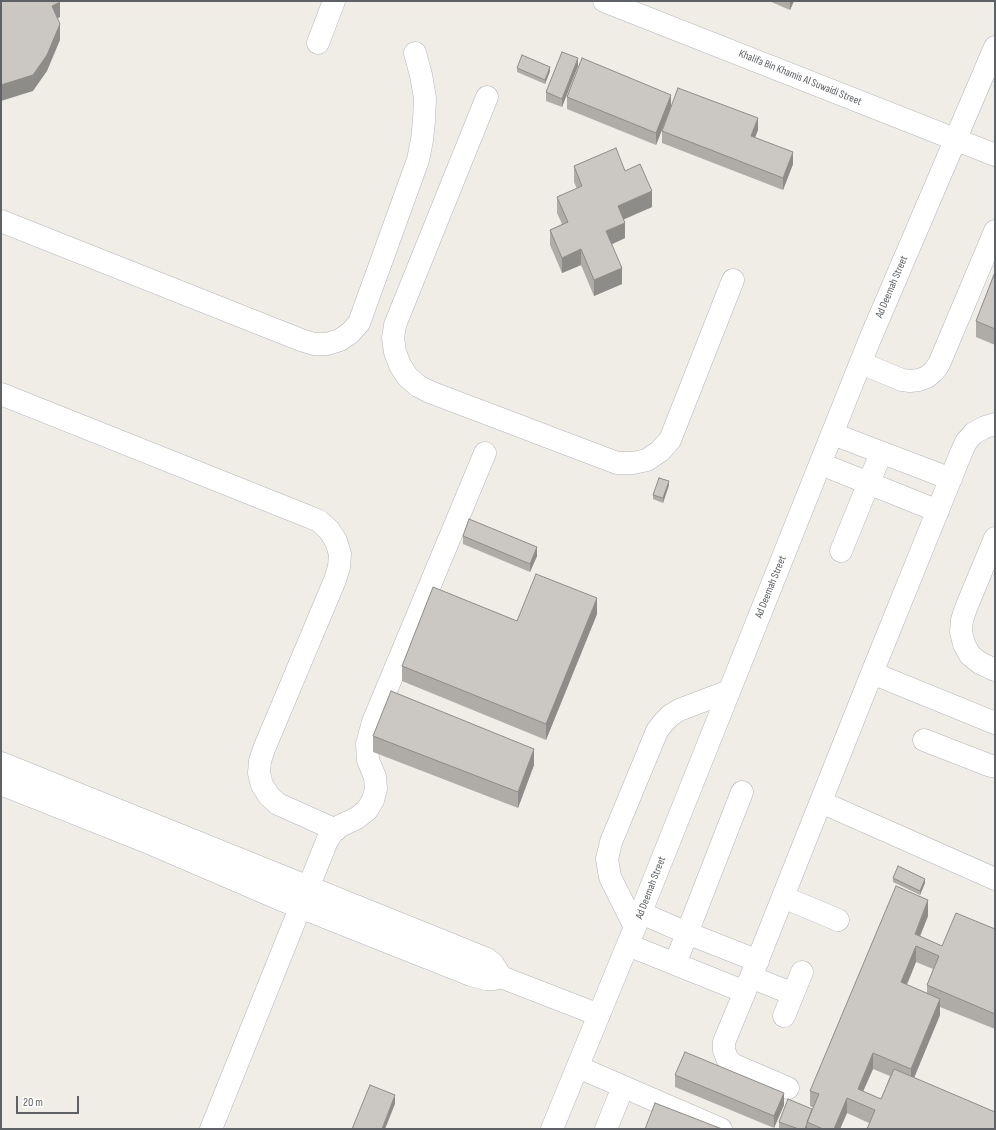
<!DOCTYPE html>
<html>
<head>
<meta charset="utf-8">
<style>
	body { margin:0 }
	#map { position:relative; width:996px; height:1130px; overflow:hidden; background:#efede6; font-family:"Sofia Sans Condensed",sans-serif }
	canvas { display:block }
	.frame { position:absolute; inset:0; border:2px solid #5e6266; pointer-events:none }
	.scale { position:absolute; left:16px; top:1096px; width:63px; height:18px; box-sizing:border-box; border:2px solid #5e6266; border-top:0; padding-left:5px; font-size:12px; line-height:14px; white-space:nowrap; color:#5e6266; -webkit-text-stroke:3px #fff; paint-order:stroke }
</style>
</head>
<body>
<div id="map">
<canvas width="996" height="1130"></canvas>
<div class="frame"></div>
<div class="scale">20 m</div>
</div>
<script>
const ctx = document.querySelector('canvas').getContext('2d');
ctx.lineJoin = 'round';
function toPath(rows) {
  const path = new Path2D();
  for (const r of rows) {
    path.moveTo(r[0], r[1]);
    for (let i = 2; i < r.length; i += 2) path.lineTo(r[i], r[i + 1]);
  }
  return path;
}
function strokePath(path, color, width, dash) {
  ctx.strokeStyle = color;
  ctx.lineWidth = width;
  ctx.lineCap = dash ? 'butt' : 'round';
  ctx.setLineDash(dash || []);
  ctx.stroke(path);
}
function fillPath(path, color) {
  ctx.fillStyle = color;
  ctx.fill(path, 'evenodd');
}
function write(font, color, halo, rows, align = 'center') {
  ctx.font = font + ' "Sofia Sans Condensed",sans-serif';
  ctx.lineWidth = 4;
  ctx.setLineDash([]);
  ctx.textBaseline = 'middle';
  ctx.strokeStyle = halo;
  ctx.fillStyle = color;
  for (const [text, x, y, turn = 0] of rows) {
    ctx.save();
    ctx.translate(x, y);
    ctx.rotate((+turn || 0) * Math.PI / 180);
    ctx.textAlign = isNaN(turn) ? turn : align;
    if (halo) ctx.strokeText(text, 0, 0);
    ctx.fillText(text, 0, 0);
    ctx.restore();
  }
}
const minor = toPath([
	[604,1,995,155],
	[318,43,334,1],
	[487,97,395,325,393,338,395,352,400,365,407,376,418,386,430,392,617,463,633,463,647,460,660,451,670,440,733,280],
	[1,221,301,340,314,344,327,344,340,340,350,333,359,323,418,160,422,140,424,121,425,98,421,75,415,53],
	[861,363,902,380,910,381,919,380,927,377,934,371,939,364,995,231],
	[1,394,307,516,319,521,329,530,336,541,340,554,339,567,335,580,264,749,260,761,259,773,262,785,269,796,278,804,336,830],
	[833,434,951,479],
	[821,464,938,511],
	[995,538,966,608,962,620,961,632,964,644,970,655,980,663,995,670],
	[841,551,881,453],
	[872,673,995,723],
	[924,740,991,766,995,766],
	[1,763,487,959,493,964,501,977,494,979,486,979,471,975,277,898,142,840,1,784],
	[821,802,995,879],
	[783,897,838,920],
	[641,913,687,933,758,961],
	[635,927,610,877,607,859,611,842,657,731,663,723,671,715,679,710,729,691],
	[628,945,745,992],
	[675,964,742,792],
	[501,977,599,1015],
	[751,977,793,994],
	[784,1016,802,972],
	[578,1067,721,1129],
	[788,1088,732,1064,727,1058,724,1050,724,1042,751,977,872,673,961,453,966,442,974,433,985,427,995,424],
	[211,1129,327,841,332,833,340,826,357,818,367,810,373,800,376,789,375,777,368,760,367,744,373,722,485,453],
	[552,1129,635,927,870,339,995,47],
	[606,1129,623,1087]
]);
const wall = toPath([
	[769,1,794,1,790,10],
	[578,66,562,107,546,101,546,92],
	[517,68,550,71,545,84,517,72],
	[567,97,671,106,758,130,755,137,793,164,783,190,662,143,662,131,666,120,656,145,567,109],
	[574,166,625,171,652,207,623,219,625,238,612,244,622,284,594,296,581,265,562,273,550,245,550,230,562,224,557,213,557,197,577,189,574,182],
	[995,272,995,345,976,337,976,321],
	[669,485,663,503,653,499,653,495],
	[463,536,537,556,530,572,463,544],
	[597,614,546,740,402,681,402,666,517,621],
	[373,736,534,765,518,808,373,752],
	[893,878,925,883,920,895,893,882],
	[928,916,920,936,942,946,995,929,995,1029,940,1007,940,1015,914,1078,869,1123,847,1113,840,1129,779,1129,779,1122,812,1111,814,1108,810,1106,810,1091],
	[916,962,933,969,927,985,927,993,907,985],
	[873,1069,890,1076,881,1099,863,1091],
	[675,1075,784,1105,774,1128,675,1087]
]);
const shadedWall = toPath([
	[791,1,794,1,790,10,790,2],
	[60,2,60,17,52,22,52,6],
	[60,24,60,40,47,71,33,91,1,101,1,85],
	[578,58,578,66,562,107,562,99],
	[550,67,550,71,545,84,545,80],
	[671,95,671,107,656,145,656,133],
	[758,118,758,130,751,148,751,136],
	[793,152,793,164,783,190,783,178],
	[652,191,652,207,618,222,618,206],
	[625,223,625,238,606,247,606,231],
	[581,249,581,265,562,273,562,258],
	[622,268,622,284,594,296,594,280],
	[669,481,669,485,663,503,663,498],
	[537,547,537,556,530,572,530,564],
	[597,598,597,614,546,740,546,724],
	[534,749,534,765,518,808,518,792],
	[925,879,925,883,920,895,920,891],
	[928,900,928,916,915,949,915,934],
	[916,946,916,962,901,998,901,982],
	[940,999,940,1015,911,1085,911,1069],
	[873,1053,873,1069,858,1103,858,1089],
	[784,1093,784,1105,774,1128,774,1116],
	[395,1095,395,1104,385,1129,382,1129],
	[847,1098,847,1113,840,1129,834,1129],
	[812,1109,812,1117,807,1122,807,1129,805,1129]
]);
const building = toPath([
	[1,1,60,1,60,2,52,6,60,24,47,55,33,75,1,85,1,1],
	[562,52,578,58,562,99,546,92,562,52],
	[522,55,550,67,545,80,517,68,522,55],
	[582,58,671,95,656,133,567,97,582,58],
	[678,88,758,118,751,136,793,152,783,178,662,131,678,88],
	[616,148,625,171,640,164,652,191,618,206,625,223,606,231,622,268,594,280,581,249,562,258,550,230,568,222,557,197,582,186,574,166,616,148],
	[995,272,995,329,976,321,995,272],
	[659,478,669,481,663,498,653,495,659,478],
	[469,519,537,547,530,564,463,536,469,519],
	[536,574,597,598,546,724,402,666,433,587,517,621,536,574],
	[391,691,534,749,518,792,373,736,391,691],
	[898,866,925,879,920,891,893,878,898,866],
	[896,886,928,900,915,934,942,946,956,913,995,929,995,1014,927,985,939,956,916,946,901,982,940,999,911,1069,873,1053,858,1089,881,1099,894,1069,995,1112,995,1129,867,1129,875,1110,847,1098,834,1129,823,1129,807,1122,819,1094,810,1091,896,886],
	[685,1052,784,1093,774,1116,675,1075,685,1052],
	[370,1085,395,1095,382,1129,352,1129,370,1085],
	[788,1099,812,1109,805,1129,799,1129,779,1122,788,1099],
	[655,1103,722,1129,645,1129,655,1103]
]);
const streetNames = [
	["Khalifa Bin Khamis Al Suwaidi Street",800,78,22],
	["Ad Deemah Street",892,287,-67],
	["Ad Deemah Street",771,587,-68],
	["Ad Deemah Street",651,888,-69]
];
strokePath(minor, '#b3b6ba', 23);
strokePath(minor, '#fff', 22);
fillPath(wall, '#afaca8');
fillPath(shadedWall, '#8e8c88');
fillPath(building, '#cbc8c3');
strokePath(building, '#8e8c88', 1);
write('11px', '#5e6266', '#fff', streetNames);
</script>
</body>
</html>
